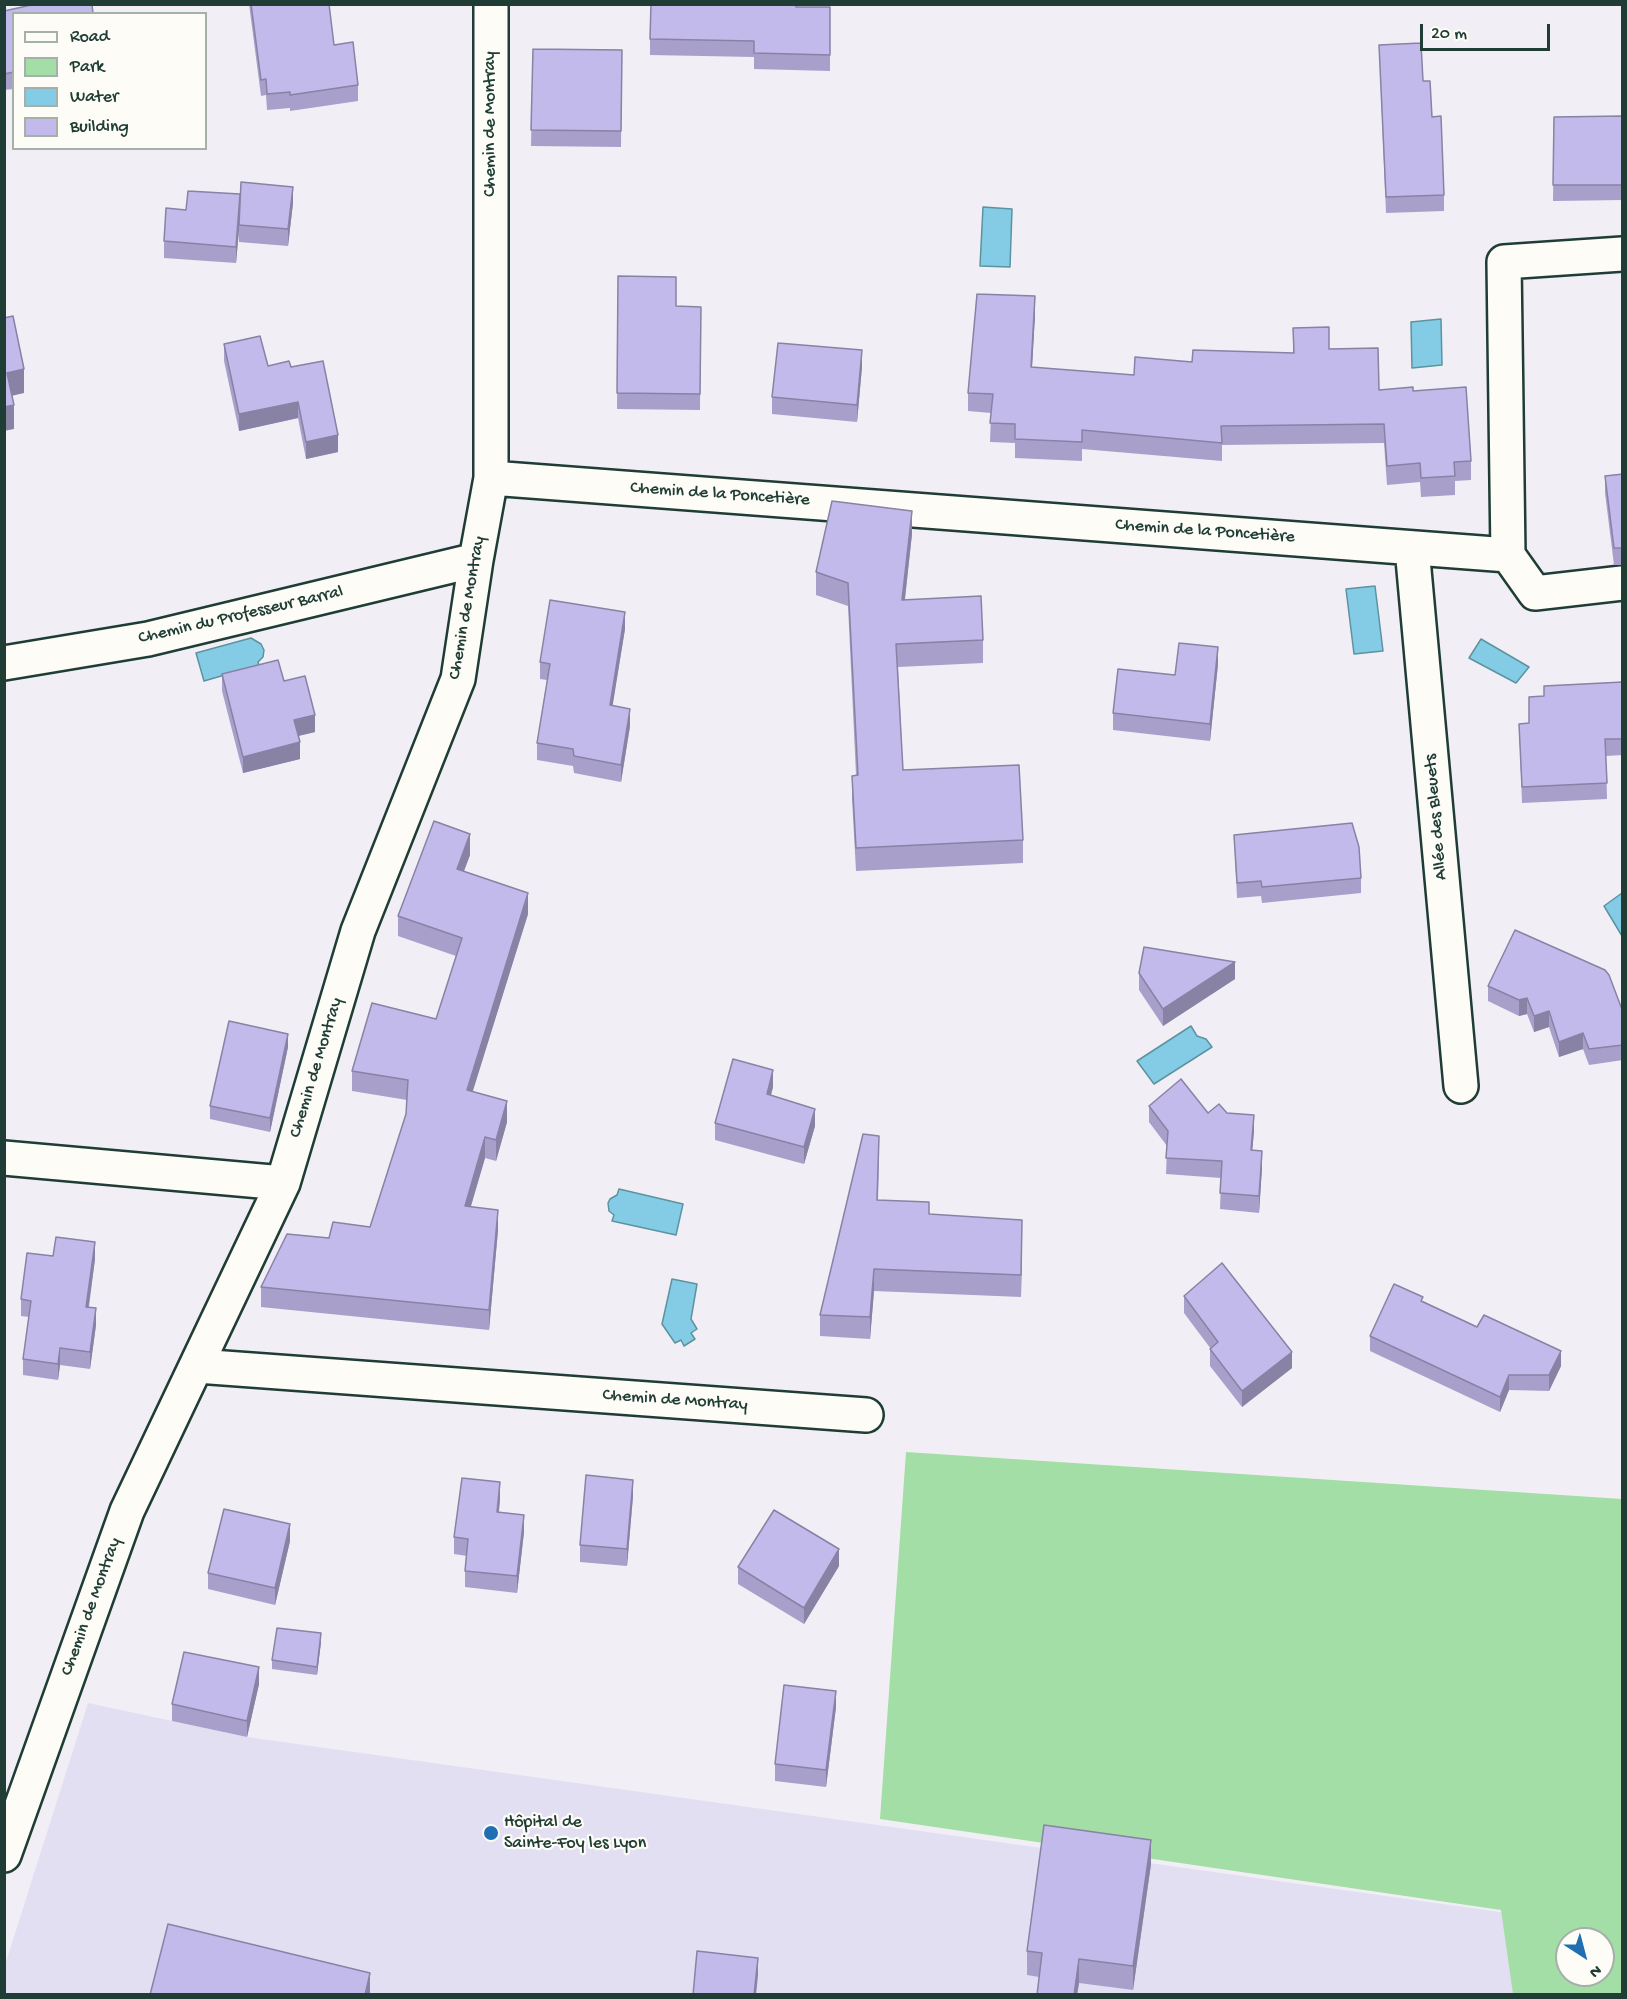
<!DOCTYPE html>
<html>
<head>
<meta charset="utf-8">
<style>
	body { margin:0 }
	#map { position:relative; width:1627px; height:1999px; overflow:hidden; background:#f1eff5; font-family:"Gochi Hand",sans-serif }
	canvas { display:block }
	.frame { position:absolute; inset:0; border:6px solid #1f3d34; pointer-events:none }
	.legend { position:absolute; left:12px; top:12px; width:195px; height:138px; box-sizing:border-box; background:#fdfcf7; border:2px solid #a4b0a9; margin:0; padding:8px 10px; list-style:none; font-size:18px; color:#1f3d34 }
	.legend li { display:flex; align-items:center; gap:12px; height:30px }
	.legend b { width:30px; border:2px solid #a4b0a9 }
	.north { position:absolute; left:1555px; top:1927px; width:60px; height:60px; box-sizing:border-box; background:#fdfcf7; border:2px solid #a4b0a9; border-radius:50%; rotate:144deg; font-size:16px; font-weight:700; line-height:24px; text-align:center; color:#1f3d34 }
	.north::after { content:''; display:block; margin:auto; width:21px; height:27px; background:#1f6fb2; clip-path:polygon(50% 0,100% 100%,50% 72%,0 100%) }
	.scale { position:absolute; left:1420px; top:24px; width:130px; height:27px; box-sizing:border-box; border:3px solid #1f3d34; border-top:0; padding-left:8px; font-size:18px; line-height:21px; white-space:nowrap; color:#1f3d34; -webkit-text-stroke:4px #fdfcf7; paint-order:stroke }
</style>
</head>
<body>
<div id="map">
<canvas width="1627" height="1999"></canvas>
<div class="frame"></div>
<ul class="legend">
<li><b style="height:8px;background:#fdfcf7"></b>Road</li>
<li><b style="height:16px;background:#a2dea5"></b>Park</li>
<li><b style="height:16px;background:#84cce5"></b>Water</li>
<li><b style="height:16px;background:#c3baec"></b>Building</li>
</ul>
<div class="north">N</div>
<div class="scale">20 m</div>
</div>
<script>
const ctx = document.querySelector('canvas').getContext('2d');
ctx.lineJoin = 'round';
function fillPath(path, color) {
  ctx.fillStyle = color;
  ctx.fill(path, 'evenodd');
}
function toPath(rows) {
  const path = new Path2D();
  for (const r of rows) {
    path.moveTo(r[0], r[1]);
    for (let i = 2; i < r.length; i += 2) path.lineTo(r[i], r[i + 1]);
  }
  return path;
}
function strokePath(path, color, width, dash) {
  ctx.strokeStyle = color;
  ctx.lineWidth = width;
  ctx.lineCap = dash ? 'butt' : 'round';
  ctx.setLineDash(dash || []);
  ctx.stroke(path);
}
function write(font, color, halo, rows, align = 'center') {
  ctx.font = font + ' "Gochi Hand",sans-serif';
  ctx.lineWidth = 4.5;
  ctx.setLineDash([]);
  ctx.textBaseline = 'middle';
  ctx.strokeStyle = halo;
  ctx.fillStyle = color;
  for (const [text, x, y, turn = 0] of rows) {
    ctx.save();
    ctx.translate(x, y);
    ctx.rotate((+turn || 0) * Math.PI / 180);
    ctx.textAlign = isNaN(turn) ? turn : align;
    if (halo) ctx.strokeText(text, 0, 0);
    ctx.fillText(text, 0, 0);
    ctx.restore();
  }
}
const built = toPath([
	[88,1703,247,1737,1622,1929,1622,1994,5,1994,5,1965],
	[1567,1939,1603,1939,1603,1975,1567,1975]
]);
const green = toPath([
	[906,1452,1622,1499,1622,1994,1513,1994,1501,1910,880,1819],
	[1567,1939,1603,1939,1603,1975,1567,1975]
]);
const water = toPath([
	[983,207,1012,209,1010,267,980,266,983,207],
	[1441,319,1442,365,1412,368,1411,322,1441,319],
	[1375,586,1383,651,1354,654,1346,589,1375,586],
	[251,638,261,644,264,650,263,657,258,662,259,665,204,681,196,653,251,638],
	[1481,639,1529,667,1516,683,1469,658,1481,639],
	[1622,893,1622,936,1604,906,1622,893],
	[1191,1026,1197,1036,1206,1039,1212,1047,1154,1084,1137,1061,1191,1026],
	[619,1189,683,1204,676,1235,612,1221,614,1215,609,1211,608,1203,610,1199,617,1195,619,1189],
	[672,1279,697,1284,691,1319,697,1329,691,1333,695,1339,684,1346,681,1340,675,1343,662,1324,672,1279]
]);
const street = toPath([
	[491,478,1508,555,1504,262,1622,254],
	[1412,548,1461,1086],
	[1508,555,1535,593,1622,583],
	[4,663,148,639,476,560],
	[4,1158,283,1183],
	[197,1366,866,1415],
	[4,1855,127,1511,283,1183,358,931,458,679,476,560,491,478,491,4]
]);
const wall = toPath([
	[249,4,329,4,334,45,358,85,358,101,290,111,290,108,267,110,266,95,261,96],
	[796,7,830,7,830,71,754,69,754,57,650,55,650,39],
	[4,11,14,14,14,89,4,90],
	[1379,45,1423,81,1444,195,1444,211,1386,213],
	[533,49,622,50,621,147,531,146],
	[1623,116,1623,200,1553,201,1554,117],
	[293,203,288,246,239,242,239,230,236,263,164,258,164,241,186,210],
	[618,276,676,306,701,307,700,410,617,409],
	[1035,315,1032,367,1134,375,1192,362,1293,353,1293,328,1329,349,1379,390,1413,391,1471,461,1471,480,1455,481,1455,495,1421,497,1420,482,1387,485,1384,443,1222,445,1222,461,1082,449,1082,461,1015,458,1015,443,990,442,991,413,968,411,968,393],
	[224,344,268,366,338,452,306,459,298,418,239,431,224,361],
	[862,367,857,422,772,414,772,397],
	[1623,474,1623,565,1614,565,1605,493,1605,476],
	[912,534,905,600,983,640,983,663,898,667,903,770,1023,840,1023,863,856,871,852,799,852,776,856,775,848,606,816,595,816,572],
	[625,629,612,706,630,726,621,782,574,773,573,766,537,760,537,743,547,680,540,679,540,662],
	[1218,664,1210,741,1113,730,1113,713,1175,675],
	[222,674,284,681,315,732,298,736,300,759,243,773,222,691],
	[1623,682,1623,755,1606,756,1607,799,1522,803,1519,724,1529,723,1529,697,1544,696,1544,686],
	[1234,835,1361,878,1361,893,1262,903,1261,896,1237,898],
	[470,855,464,871,528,914,472,1092,507,1122,496,1161,485,1158,471,1206,498,1230,489,1330,261,1307,261,1287,329,1238,370,1227,406,1114,407,1100,352,1091,352,1071,436,1019,456,956,398,936,398,916],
	[1139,973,1235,979,1163,1026,1139,990],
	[1488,986,1623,1012,1623,1060,1589,1065,1583,1049,1559,1057,1549,1027,1534,1032,1527,1014,1519,1016,1488,1001],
	[288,1047,270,1132,210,1119,210,1106],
	[773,1087,771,1095,815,1126,804,1164,715,1140,715,1123],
	[1149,1106,1208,1113,1227,1113,1254,1131,1252,1150,1262,1168,1259,1213,1220,1209,1221,1178,1166,1174,1167,1146,1149,1122],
	[879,1158,878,1200,929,1214,1022,1242,1021,1297,874,1291,870,1339,820,1336,820,1315],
	[53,1256,95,1259,89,1307,96,1325,90,1369,60,1365,58,1380,23,1375,23,1359,29,1317,21,1316,21,1299],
	[1184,1296,1292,1368,1242,1407,1210,1366,1210,1349,1211,1349,1184,1313],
	[1423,1301,1561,1366,1549,1391,1509,1390,1500,1412,1370,1351,1370,1336],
	[633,1496,627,1566,580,1562,580,1545],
	[500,1499,499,1512,524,1532,517,1593,465,1587,465,1571,467,1556,454,1554,454,1537],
	[290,1541,275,1605,208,1589,208,1573],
	[839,1566,804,1624,738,1584,738,1567],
	[321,1642,317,1675,272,1669,272,1660],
	[259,1684,247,1737,172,1721,172,1704],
	[836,1707,826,1787,775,1781,775,1764],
	[1151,1864,1133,1990,1079,1983,1077,1995,1037,1995,1039,1977,1027,1975,1027,1951]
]);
const shadedWall = toPath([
	[293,187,293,203,288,246,288,229],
	[240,194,239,230,236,263,236,247],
	[1035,296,1035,315,1031,386,1031,367],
	[862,350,862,367,857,422,857,405],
	[24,369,24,393,7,397,7,373],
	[298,402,298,418,239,431,239,414],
	[14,405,14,429,4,431,4,407],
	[338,435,338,452,306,459,306,442],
	[912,511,912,534,902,623,902,600],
	[625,612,625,629,610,722,610,705],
	[1218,647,1218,664,1210,741,1210,724],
	[630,709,630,726,621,782,621,765],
	[315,715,315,732,294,737,294,720],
	[300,742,300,759,243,773,243,757],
	[470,834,470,855,457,889,457,869],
	[528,893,528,914,467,1110,467,1090],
	[1235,962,1235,979,1163,1026,1163,1009],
	[1527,998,1527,1014,1519,1016,1519,1000],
	[1549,1011,1549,1027,1534,1032,1534,1016],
	[1583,1033,1583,1049,1559,1057,1559,1042],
	[288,1034,288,1047,270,1132,270,1118],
	[773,1070,773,1087,767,1110,767,1094],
	[507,1101,507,1122,496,1161,496,1140],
	[815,1109,815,1126,804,1164,804,1147],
	[1254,1115,1254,1131,1251,1166,1251,1150],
	[485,1137,485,1158,465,1226,465,1206],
	[1262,1151,1262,1168,1259,1213,1259,1196],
	[498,1210,498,1230,489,1330,489,1310],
	[1022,1220,1022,1242,1021,1297,1021,1275],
	[95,1242,95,1259,86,1324,86,1307],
	[874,1269,874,1291,870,1339,870,1317],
	[96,1308,96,1325,90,1369,90,1352],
	[60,1348,60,1365,58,1380,58,1364],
	[1561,1351,1561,1366,1549,1391,1549,1375],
	[1292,1352,1292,1368,1242,1407,1242,1391],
	[1509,1375,1509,1390,1500,1412,1500,1397],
	[633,1480,633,1496,627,1566,627,1549],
	[500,1482,500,1499,497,1528,497,1512],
	[524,1515,524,1532,517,1593,517,1576],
	[290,1524,290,1541,275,1605,275,1588],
	[839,1549,839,1566,804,1624,804,1608],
	[321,1633,321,1642,317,1675,317,1667],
	[259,1667,259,1684,247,1737,247,1721],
	[836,1691,836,1707,826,1787,826,1770],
	[1151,1840,1151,1864,1133,1990,1133,1966],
	[758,1958,758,1975,756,1995,754,1995],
	[1079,1959,1079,1983,1077,1995,1074,1995],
	[370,1973,370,1995,365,1995]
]);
const building = toPath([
	[36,4,92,4,93,14,14,14,14,72,4,74,4,11,36,4],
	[251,4,329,4,334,45,353,42,358,85,290,95,290,92,267,94,266,79,261,80,251,4],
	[651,4,796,4,796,7,830,7,830,55,754,53,754,41,650,39,651,4],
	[1421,43,1423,81,1430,81,1432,117,1441,116,1444,195,1386,197,1379,45,1421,43],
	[533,49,622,50,621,131,531,130,533,49],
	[1623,116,1623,185,1553,185,1554,117,1623,116],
	[241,182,293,187,288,229,239,225,241,182],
	[188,191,240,194,236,247,164,241,166,208,186,210,188,191],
	[618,276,676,277,676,306,701,307,700,394,617,393,618,276],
	[977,294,1035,296,1031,367,1134,375,1135,357,1192,362,1193,350,1294,353,1293,328,1329,327,1329,349,1378,348,1379,390,1413,387,1413,391,1466,387,1471,461,1454,462,1455,476,1421,478,1420,463,1387,466,1384,424,1221,426,1222,443,1082,430,1082,442,1015,439,1015,424,990,423,993,394,968,393,977,294],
	[13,316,24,369,7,373,14,405,4,407,4,318,13,316],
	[260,336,268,366,289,361,291,367,323,361,338,435,306,442,298,402,239,414,224,344,260,336],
	[778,343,862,350,857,405,772,397,778,343],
	[1623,474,1623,548,1614,548,1605,476,1623,474],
	[832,501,912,511,902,600,981,596,983,640,896,644,903,770,1019,765,1023,840,856,848,852,776,858,775,848,583,816,572,832,501],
	[550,600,625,612,610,705,630,709,621,765,574,756,573,749,537,743,550,664,540,662,550,600],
	[1179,643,1218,647,1210,724,1113,713,1118,669,1175,675,1179,643],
	[278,660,284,681,305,676,315,715,294,720,300,742,243,757,222,674,278,660],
	[1623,682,1623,739,1605,739,1607,783,1522,787,1519,724,1529,723,1529,697,1544,696,1544,686,1623,682],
	[434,821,470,834,457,869,528,893,467,1090,507,1101,496,1140,485,1137,465,1206,498,1210,489,1310,261,1287,287,1234,329,1238,333,1222,370,1227,406,1114,408,1080,352,1071,372,1003,436,1019,462,938,398,916,434,821],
	[1352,823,1359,847,1361,878,1262,887,1261,881,1237,883,1234,835,1352,823],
	[1515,930,1605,970,1609,975,1623,1012,1623,1045,1589,1049,1583,1033,1559,1042,1549,1011,1534,1016,1527,998,1519,1000,1488,986,1515,930],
	[1144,947,1235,962,1163,1009,1139,973,1144,947],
	[229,1021,288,1034,270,1118,210,1106,229,1021],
	[733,1059,773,1070,767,1094,815,1109,804,1147,715,1123,733,1059],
	[1181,1079,1208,1113,1219,1104,1227,1113,1254,1115,1251,1150,1262,1151,1259,1196,1220,1193,1222,1161,1166,1158,1168,1131,1149,1106,1181,1079],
	[863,1134,879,1136,877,1200,929,1202,929,1214,1022,1220,1021,1275,874,1269,870,1317,820,1315,863,1134],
	[56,1237,95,1242,86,1307,96,1308,90,1352,60,1348,58,1364,23,1359,31,1301,21,1299,27,1253,53,1256,56,1237],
	[1222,1263,1292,1352,1242,1391,1210,1349,1218,1342,1184,1296,1222,1263],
	[1394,1284,1423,1297,1421,1301,1477,1327,1484,1315,1561,1351,1549,1375,1509,1375,1500,1397,1370,1336,1394,1284],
	[586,1475,633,1480,627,1549,580,1545,586,1475],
	[462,1478,500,1482,497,1512,524,1515,517,1576,465,1571,468,1539,454,1537,462,1478],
	[224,1509,290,1524,275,1588,208,1573,224,1509],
	[774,1510,839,1549,804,1608,738,1567,774,1510],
	[277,1628,321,1633,317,1667,272,1660,277,1628],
	[184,1652,259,1667,247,1721,172,1704,184,1652],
	[784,1685,836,1691,826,1770,775,1764,784,1685],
	[1044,1825,1151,1840,1133,1966,1079,1959,1074,1995,1037,1995,1042,1953,1027,1951,1044,1825],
	[168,1924,370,1973,365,1995,150,1995,168,1924],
	[697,1951,758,1958,754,1995,693,1995,697,1951]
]);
const markers = [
	[491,1833,8,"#1f6fb2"]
];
const streetNames = [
	["Chemin de Montray",491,124,-90],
	["Chemin de la Poncetière",720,495,4],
	["Chemin de la Poncetière",1205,532,4],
	["Chemin de Montray",468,608,-80],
	["Chemin du Professeur Barral",241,616,-13],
	["Allée des Bleuets",1437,817,-95],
	["Chemin de Montray",317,1068,-73],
	["Chemin de Montray",675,1401,4],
	["Chemin de Montray",92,1607,-70]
];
const poiNames = [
	["Hôpital de",504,1823],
	["Sainte-Foy les Lyon",504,1844]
];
fillPath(built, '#e3dff2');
fillPath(green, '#a2dea5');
fillPath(water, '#84cce5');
strokePath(water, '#5c939e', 1.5);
strokePath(street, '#1f3d34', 38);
strokePath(street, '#fdfcf7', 33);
fillPath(wall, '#a8a0cb');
fillPath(shadedWall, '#8882a5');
fillPath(building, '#c3baec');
strokePath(building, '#8882a5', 1.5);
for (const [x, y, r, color] of markers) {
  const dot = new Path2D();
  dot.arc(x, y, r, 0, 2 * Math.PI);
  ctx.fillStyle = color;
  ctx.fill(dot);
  strokePath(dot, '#fdfcf7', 2);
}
write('18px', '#1f3d34', '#fdfcf7', streetNames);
write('18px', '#1f3d34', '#fdfcf7', poiNames, 'left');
</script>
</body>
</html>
